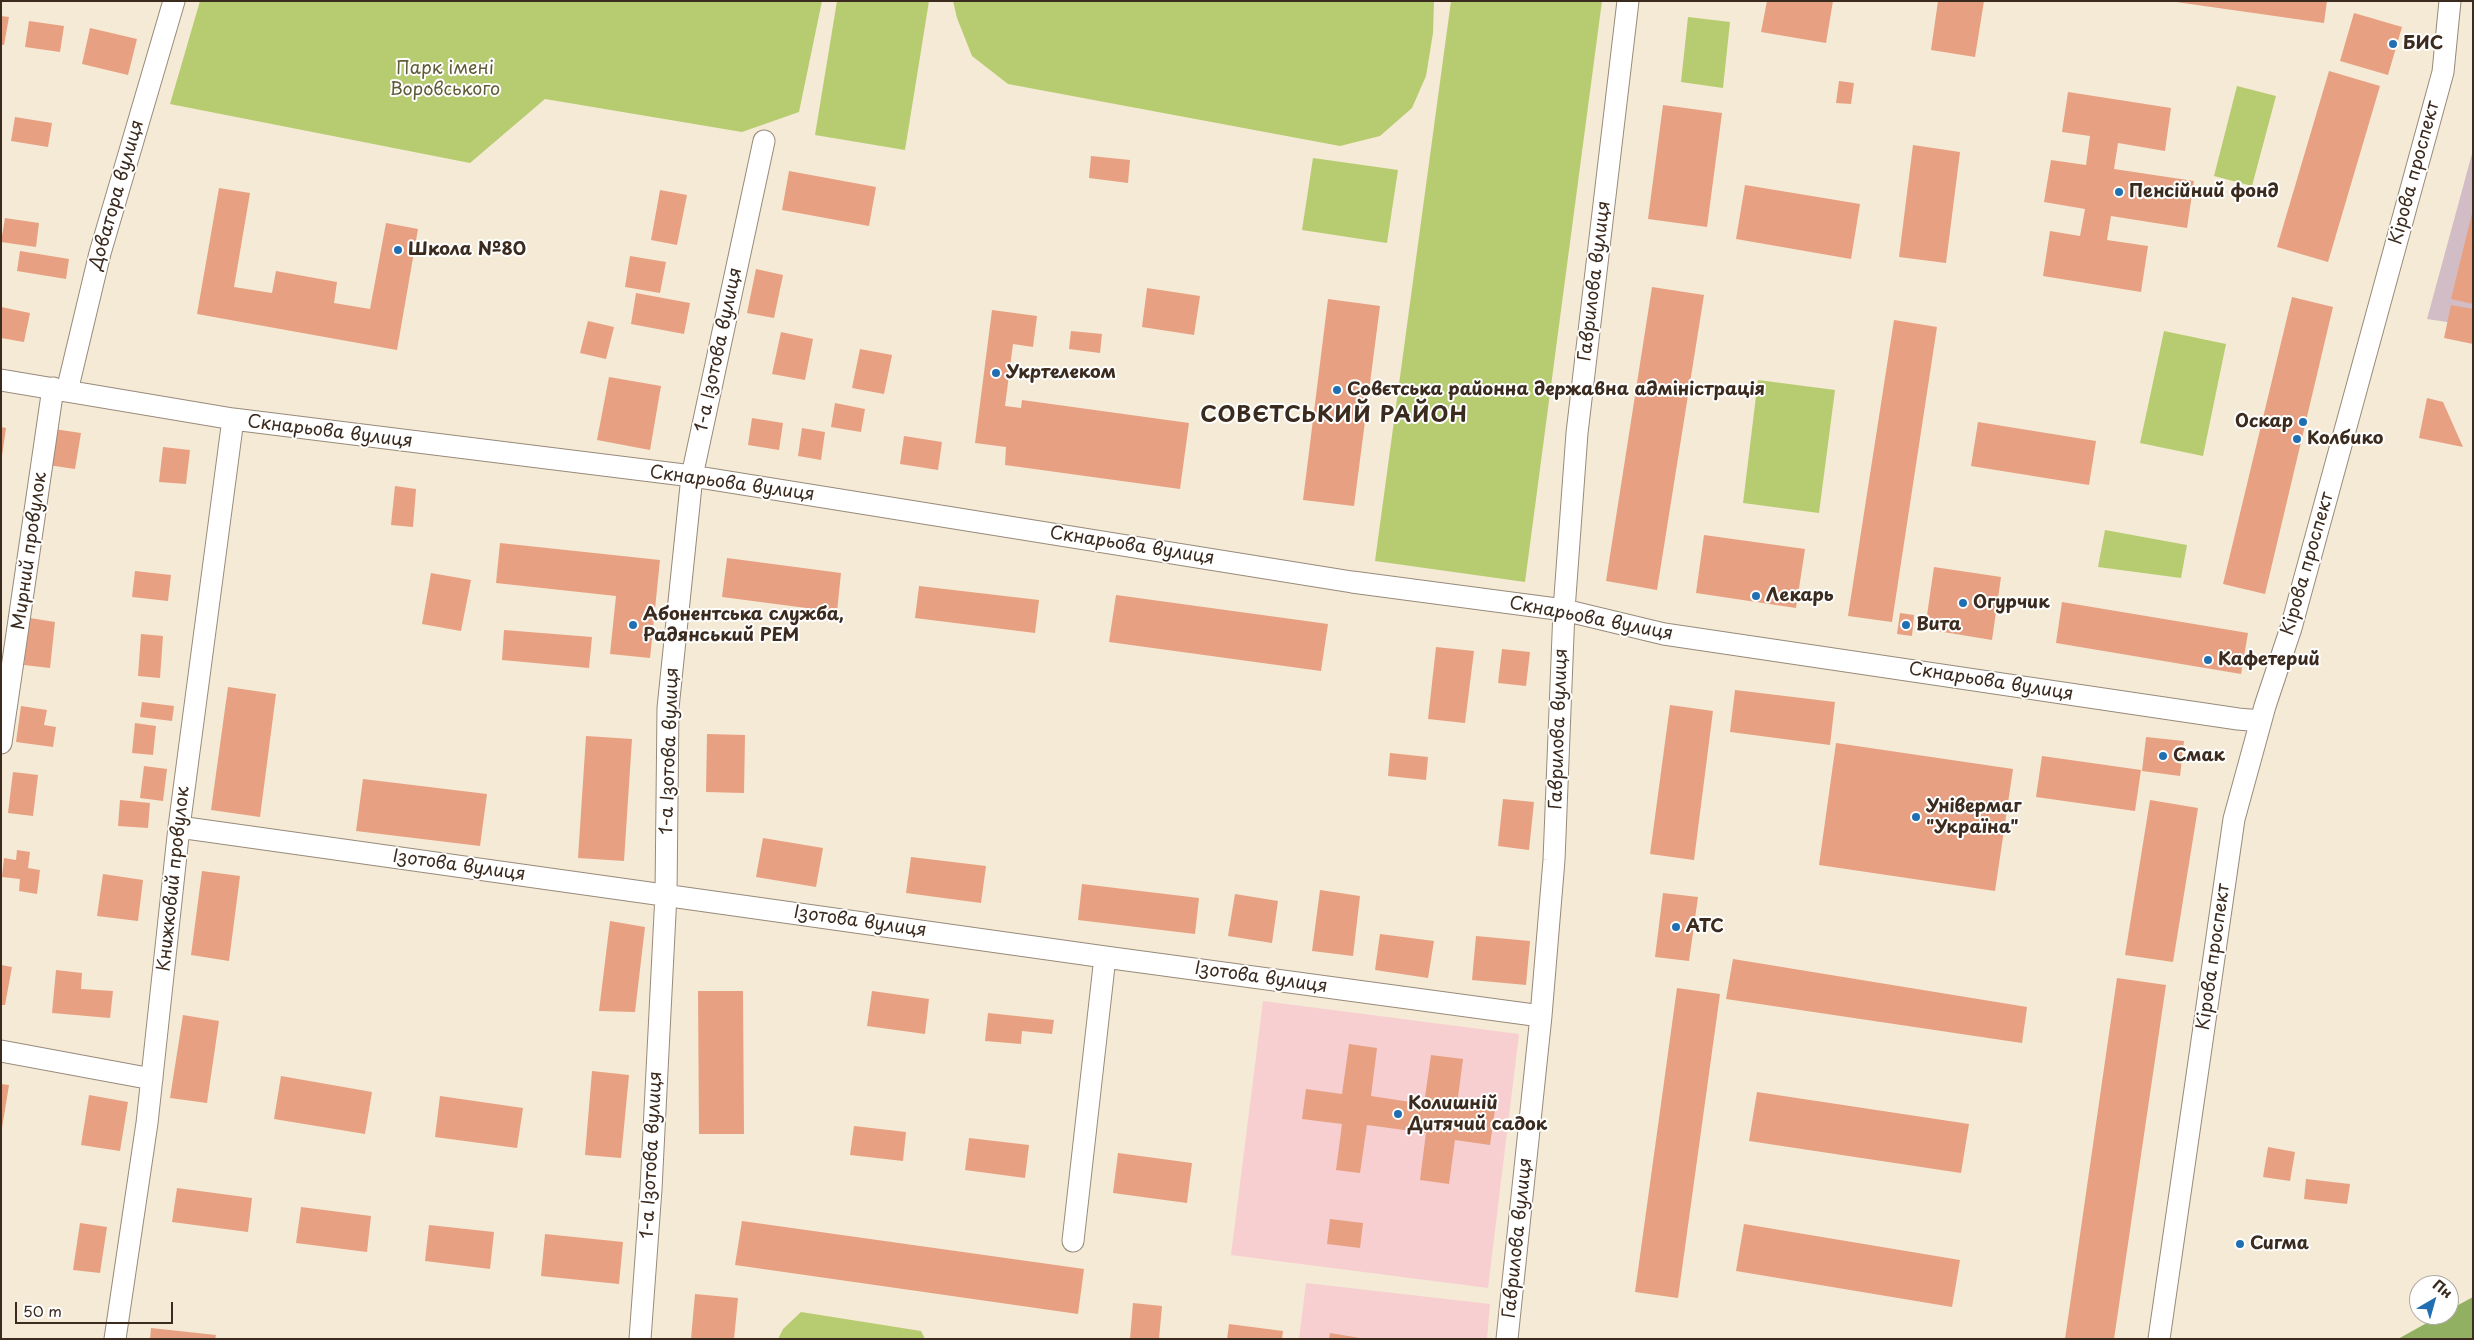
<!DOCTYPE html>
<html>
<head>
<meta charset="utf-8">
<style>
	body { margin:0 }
	#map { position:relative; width:2474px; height:1340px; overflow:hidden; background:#f5ead5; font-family:"Playpen Sans",sans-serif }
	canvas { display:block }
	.frame { position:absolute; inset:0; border:2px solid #3b2a1e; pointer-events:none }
	.north { position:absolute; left:2409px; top:1275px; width:50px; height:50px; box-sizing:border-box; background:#fff; border:1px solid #b1aaa5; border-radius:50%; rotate:38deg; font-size:14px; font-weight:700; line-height:20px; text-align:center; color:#3b2a1e }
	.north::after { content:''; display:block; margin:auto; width:18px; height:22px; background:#1f6fb2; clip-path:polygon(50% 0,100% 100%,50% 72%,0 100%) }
	.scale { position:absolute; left:15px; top:1302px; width:158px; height:22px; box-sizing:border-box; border:2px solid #3b2a1e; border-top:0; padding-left:6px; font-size:15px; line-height:18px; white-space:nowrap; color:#3b2a1e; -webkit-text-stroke:4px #fff; paint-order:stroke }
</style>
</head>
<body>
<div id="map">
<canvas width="2474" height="1340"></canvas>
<div class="frame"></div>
<div class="north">Пн</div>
<div class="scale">50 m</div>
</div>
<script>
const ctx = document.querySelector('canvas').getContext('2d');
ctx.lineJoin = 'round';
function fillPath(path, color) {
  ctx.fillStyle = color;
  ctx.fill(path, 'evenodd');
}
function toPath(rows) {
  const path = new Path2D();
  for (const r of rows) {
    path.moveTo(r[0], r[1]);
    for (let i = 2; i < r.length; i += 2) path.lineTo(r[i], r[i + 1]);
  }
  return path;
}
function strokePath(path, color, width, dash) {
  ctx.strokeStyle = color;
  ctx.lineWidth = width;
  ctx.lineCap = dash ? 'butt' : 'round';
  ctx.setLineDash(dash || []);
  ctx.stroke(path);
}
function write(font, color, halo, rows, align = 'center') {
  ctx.font = font + ' "Playpen Sans",sans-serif';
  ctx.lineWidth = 4;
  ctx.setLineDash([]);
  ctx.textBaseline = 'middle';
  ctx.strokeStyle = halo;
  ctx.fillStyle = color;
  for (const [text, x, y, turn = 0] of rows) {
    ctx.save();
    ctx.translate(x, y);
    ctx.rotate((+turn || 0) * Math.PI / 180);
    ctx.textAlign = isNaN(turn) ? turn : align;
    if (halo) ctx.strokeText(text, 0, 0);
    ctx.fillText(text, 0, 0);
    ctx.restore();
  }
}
const built = toPath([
	[1263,1001,1519,1034,1488,1288,1231,1255],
	[1306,1283,1490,1304,1487,1339,1299,1339]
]);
const industrial = toPath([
	[2473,150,2473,326,2427,319]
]);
const green = toPath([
	[200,1,822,1,799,112,742,132,545,99,470,163,170,104],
	[837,1,929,1,905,150,815,135],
	[953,1,1434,1,1433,33,1426,76,1412,108,1380,136,1340,146,1008,84,972,56,957,18],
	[1451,1,1602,1,1525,582,1375,561],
	[1688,17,1730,22,1723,88,1681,82],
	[2237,86,2276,96,2252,186,2214,176],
	[1313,158,1398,170,1387,243,1302,230],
	[2164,331,2226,344,2203,456,2140,443],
	[1758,380,1835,390,1819,513,1743,503],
	[2105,530,2187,545,2181,578,2098,567],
	[801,1312,921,1331,925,1339,778,1339,783,1329]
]);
const forest = toPath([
	[2473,1297,2473,1339,2398,1339,2441,1315,2449,1315,2449,1310]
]);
const building = toPath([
	[1767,1,1833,1,1826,43,1761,32],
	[1938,1,1984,1,1975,57,1931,50],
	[2169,1,2327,1,2324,23],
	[2354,13,2402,27,2388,75,2340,61],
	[1,16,9,17,4,45,1,45],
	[29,21,64,26,60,52,25,47],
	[90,28,137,39,128,75,82,64],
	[2329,71,2380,86,2328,262,2277,247],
	[1839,81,1854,83,1851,104,1836,103],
	[2068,92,2171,108,2165,151,2118,143,2114,169,2194,181,2187,228,2111,216,2107,240,2148,246,2141,292,2043,276,2050,231,2080,236,2085,209,2044,202,2051,160,2086,165,2090,136,2062,132],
	[1663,105,1722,113,1707,227,1648,219],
	[15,117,52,123,48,147,11,141],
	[1913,145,1960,152,1946,263,1899,257],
	[1091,156,1130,160,1128,183,1089,178],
	[789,171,876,187,869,226,782,210],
	[1745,185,1860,204,1851,259,1736,239],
	[219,188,250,193,234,287,272,293,276,271,337,282,334,303,370,309,386,223,418,229,397,350,197,314],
	[660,190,687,195,677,245,651,240],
	[2473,209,2473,304,2451,299],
	[5,218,39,223,36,247,1,242],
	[20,251,69,259,66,279,17,271],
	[630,256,666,262,660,293,625,287],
	[756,269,783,275,774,318,747,313],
	[1652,287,1704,295,1657,590,1606,581],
	[1147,288,1200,296,1194,335,1142,327],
	[636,293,690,303,684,334,631,324],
	[2292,297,2333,307,2265,594,2223,584],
	[1328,299,1380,306,1354,506,1303,500],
	[2451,305,2473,309,2473,344,2444,338],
	[1,307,30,313,24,342,1,338],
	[992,310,1037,316,1033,347,1013,344,1005,406,1021,408,1022,400,1189,423,1180,489,1005,465,1006,447,975,443],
	[1894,320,1937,327,1892,622,1848,616],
	[588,321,614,327,606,359,580,353],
	[1071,331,1102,334,1100,353,1069,349],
	[781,332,813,339,805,380,772,374],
	[860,349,892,355,884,394,852,388],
	[609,377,661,386,650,450,597,440],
	[2427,398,2443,402,2463,447,2419,438],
	[835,403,865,409,861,432,831,427],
	[752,418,783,423,779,450,748,445],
	[1978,422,2096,441,2089,485,1971,466],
	[1,427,6,428,2,456,1,456],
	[802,428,825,432,821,460,798,456],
	[54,429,81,433,75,469,48,465],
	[904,436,942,442,938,470,900,464],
	[163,447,190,450,186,484,159,482],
	[395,486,416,489,413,527,391,525],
	[1704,535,1805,549,1796,608,1696,593],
	[500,543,660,560,650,658,610,654,616,596,496,583],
	[727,558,841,573,837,612,722,597],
	[1934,567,2001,577,1992,640,1925,629],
	[135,571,171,575,168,601,132,597],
	[431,573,471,580,461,631,422,624],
	[919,586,1039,600,1035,633,915,618],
	[1116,595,1328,624,1321,671,1109,642],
	[2062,602,2248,633,2241,674,2056,643],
	[1900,613,1914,615,1912,636,1897,634],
	[30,618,55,622,50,668,24,665],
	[504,630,592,637,589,668,502,660],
	[141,634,163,636,160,678,138,676],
	[1436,647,1474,651,1465,723,1428,719],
	[1502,649,1530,652,1526,686,1498,683],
	[228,687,276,694,260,817,211,810],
	[1735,690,1835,702,1830,745,1730,732],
	[142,702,174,706,172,721,140,717],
	[1670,705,1713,711,1694,860,1650,854],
	[21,706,47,710,44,725,56,727,53,747,16,742],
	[135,723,156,726,153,755,132,753],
	[707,734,745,735,744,793,706,792],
	[586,736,632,739,624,861,578,858],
	[2146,737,2184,741,2180,776,2142,771],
	[1836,743,2013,769,1995,891,1819,865],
	[1390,753,1428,757,1426,780,1388,776],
	[2042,756,2141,770,2135,811,2036,797],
	[144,766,167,769,163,801,140,798],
	[13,772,38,775,33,816,8,813],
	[363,779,487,794,480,846,356,831],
	[1503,799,1534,802,1529,850,1498,846],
	[120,800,150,803,148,828,118,826],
	[2150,800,2198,808,2173,962,2125,955],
	[763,838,823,848,816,887,756,877],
	[17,850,30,852,28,868,40,870,37,894,19,891,20,879,2,877,4,858,16,860],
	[911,857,986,866,981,903,906,893],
	[202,871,240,876,229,961,191,955],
	[103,874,143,880,138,921,97,916],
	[1082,884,1199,898,1195,934,1078,920],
	[1320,890,1360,896,1353,956,1312,951],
	[1663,893,1698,897,1689,961,1655,957],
	[1235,894,1278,901,1272,943,1228,936],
	[610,921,645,927,635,1012,599,1011],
	[1380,934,1434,941,1428,978,1375,970],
	[1476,936,1530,941,1526,985,1472,980],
	[1733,959,2027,1007,2022,1043,1726,999],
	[1,965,12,967,5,1005,1,1005],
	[56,970,82,973,81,989,113,991,110,1018,52,1013],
	[2117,978,2166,985,2114,1339,2065,1339],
	[1677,988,1720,994,1678,1298,1635,1292],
	[698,991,743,991,744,1134,699,1134],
	[872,991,929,999,925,1034,867,1026],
	[988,1013,1054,1020,1052,1034,1022,1031,1021,1044,985,1041],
	[183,1015,219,1021,207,1103,170,1098],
	[1349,1044,1377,1048,1371,1096,1424,1104,1431,1055,1463,1059,1457,1105,1495,1110,1490,1145,1455,1140,1449,1184,1420,1180,1426,1133,1367,1125,1360,1173,1336,1170,1342,1124,1302,1119,1306,1089,1342,1094],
	[592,1071,629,1075,621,1158,585,1155],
	[281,1076,372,1092,365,1134,274,1119],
	[1,1084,9,1085,2,1128,1,1128],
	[1757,1092,1969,1124,1961,1173,1749,1141],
	[89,1095,128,1102,120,1151,81,1145],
	[440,1096,523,1108,517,1148,435,1137],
	[854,1126,906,1132,903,1161,850,1155],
	[969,1138,1029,1145,1025,1178,965,1170],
	[2268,1147,2295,1152,2290,1181,2263,1177],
	[1118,1153,1192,1163,1187,1203,1113,1193],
	[2306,1179,2350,1184,2347,1204,2304,1199],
	[177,1188,252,1198,248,1232,172,1222],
	[301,1207,371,1216,367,1252,296,1243],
	[1330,1219,1363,1223,1360,1248,1327,1244],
	[742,1221,1084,1269,1078,1314,735,1265],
	[80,1223,107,1227,100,1273,73,1270],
	[1744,1224,1960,1260,1952,1307,1736,1271],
	[429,1225,494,1232,490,1269,425,1261],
	[545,1234,623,1242,619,1284,541,1276],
	[695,1294,738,1298,734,1339,691,1339],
	[1133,1303,1162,1306,1159,1339,1130,1339],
	[1229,1324,1283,1331,1282,1339,1227,1339],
	[151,1328,216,1335,215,1339,150,1339],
	[1330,1333,1360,1338,1360,1339,1329,1339]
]);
const minor = toPath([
	[1,380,233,419,692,476,1352,582,1564,610,1664,634,2238,719,2261,721],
	[67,391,100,253,174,1],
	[1,743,53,388],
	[179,827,1105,957,1541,1016],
	[1,1051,152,1079],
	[1073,1241,1105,957],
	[115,1339,147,1123,179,827,233,419],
	[640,1339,651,1189,666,894,668,708,692,476,764,141],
	[1507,1339,1541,1016,1554,860,1564,610,1577,433,1628,1],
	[2159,1339,2234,819,2265,706,2291,628,2443,72,2450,1]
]);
const markers = [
	[2393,44,5,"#1f6fb2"],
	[2119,192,5,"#1f6fb2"],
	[398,250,5,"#1f6fb2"],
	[996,373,5,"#1f6fb2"],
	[1337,390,5,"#1f6fb2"],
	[2303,422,5,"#1f6fb2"],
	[2297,439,5,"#1f6fb2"],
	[1756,596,5,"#1f6fb2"],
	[1963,603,5,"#1f6fb2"],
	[633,625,5,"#1f6fb2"],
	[1906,625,5,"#1f6fb2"],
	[2208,660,5,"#1f6fb2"],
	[2163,756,5,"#1f6fb2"],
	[1916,817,5,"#1f6fb2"],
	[1676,927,5,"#1f6fb2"],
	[1398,1114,5,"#1f6fb2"],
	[2240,1244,5,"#1f6fb2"]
];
const poiNames = [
	["БИС",2403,44],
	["Пенсійний фонд",2129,192],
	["Школа №80",408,250],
	["Укртелеком",1006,373],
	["Совєтська районна державна адміністрація",1347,390],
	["Оскар",2293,422,"right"],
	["Колбико",2307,439],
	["Лекарь",1766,596],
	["Огурчик",1973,603],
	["Абонентська служба,",643,615],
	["Радянський РЕМ",643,636],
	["Вита",1916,625],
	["Кафетерий",2218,660],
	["Смак",2173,756],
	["Універмаг",1926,807],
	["\"Україна\"",1926,828],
	["АТС",1686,927],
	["Колишній",1408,1104],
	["Дитячий садок",1408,1125],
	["Сигма",2250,1244]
];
const parkNames = [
	["Парк імені",445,69],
	["Воровського",445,90]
];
const streetNames = [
	["Кірова проспект",2415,173,-75],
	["Доватора вулиця",117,195,-74],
	["Гаврилова вулиця",1595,281,-83],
	["1-а Ізотова вулиця",719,350,-78],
	["Скнарьова вулиця",330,432,7],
	["Скнарьова вулиця",732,484,8],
	["Скнарьова вулиця",1132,546,9],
	["Мирний провулок",30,551,-82],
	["Кірова проспект",2308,564,-74],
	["Скнарьова вулиця",1591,619,11],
	["Скнарьова вулиця",1991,682,9],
	["Гаврилова вулиця",1559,729,-88],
	["1-а Ізотова вулиця",670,751,-88],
	["Ізотова вулиця",459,866,8],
	["Книжковий провулок",174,879,-84],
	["Ізотова вулиця",860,922,8],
	["Кірова проспект",2214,957,-82],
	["Ізотова вулиця",1261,978,8],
	["1-а Ізотова вулиця",652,1155,-87],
	["Гаврилова вулиця",1518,1238,-84]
];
const districtNames = [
	["СОВЄТСЬКИЙ РАЙОН",1334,416]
];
fillPath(built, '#f7cfd1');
fillPath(industrial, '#d2bdc6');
fillPath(green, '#b7cc70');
fillPath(forest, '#91b062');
fillPath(building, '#e7a182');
strokePath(minor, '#988a7a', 23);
strokePath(minor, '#fff', 21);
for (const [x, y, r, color] of markers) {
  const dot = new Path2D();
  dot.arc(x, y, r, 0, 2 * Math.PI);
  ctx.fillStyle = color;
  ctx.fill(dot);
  strokePath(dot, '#fff', 2);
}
write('bold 18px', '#3b2a1e', '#fff', poiNames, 'left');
write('18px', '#605b37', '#fff', parkNames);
write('18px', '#3b2a1e', '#fff', streetNames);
ctx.letterSpacing = '1px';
write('bold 22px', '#3b2a1e', '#fff', districtNames);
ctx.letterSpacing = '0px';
</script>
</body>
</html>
